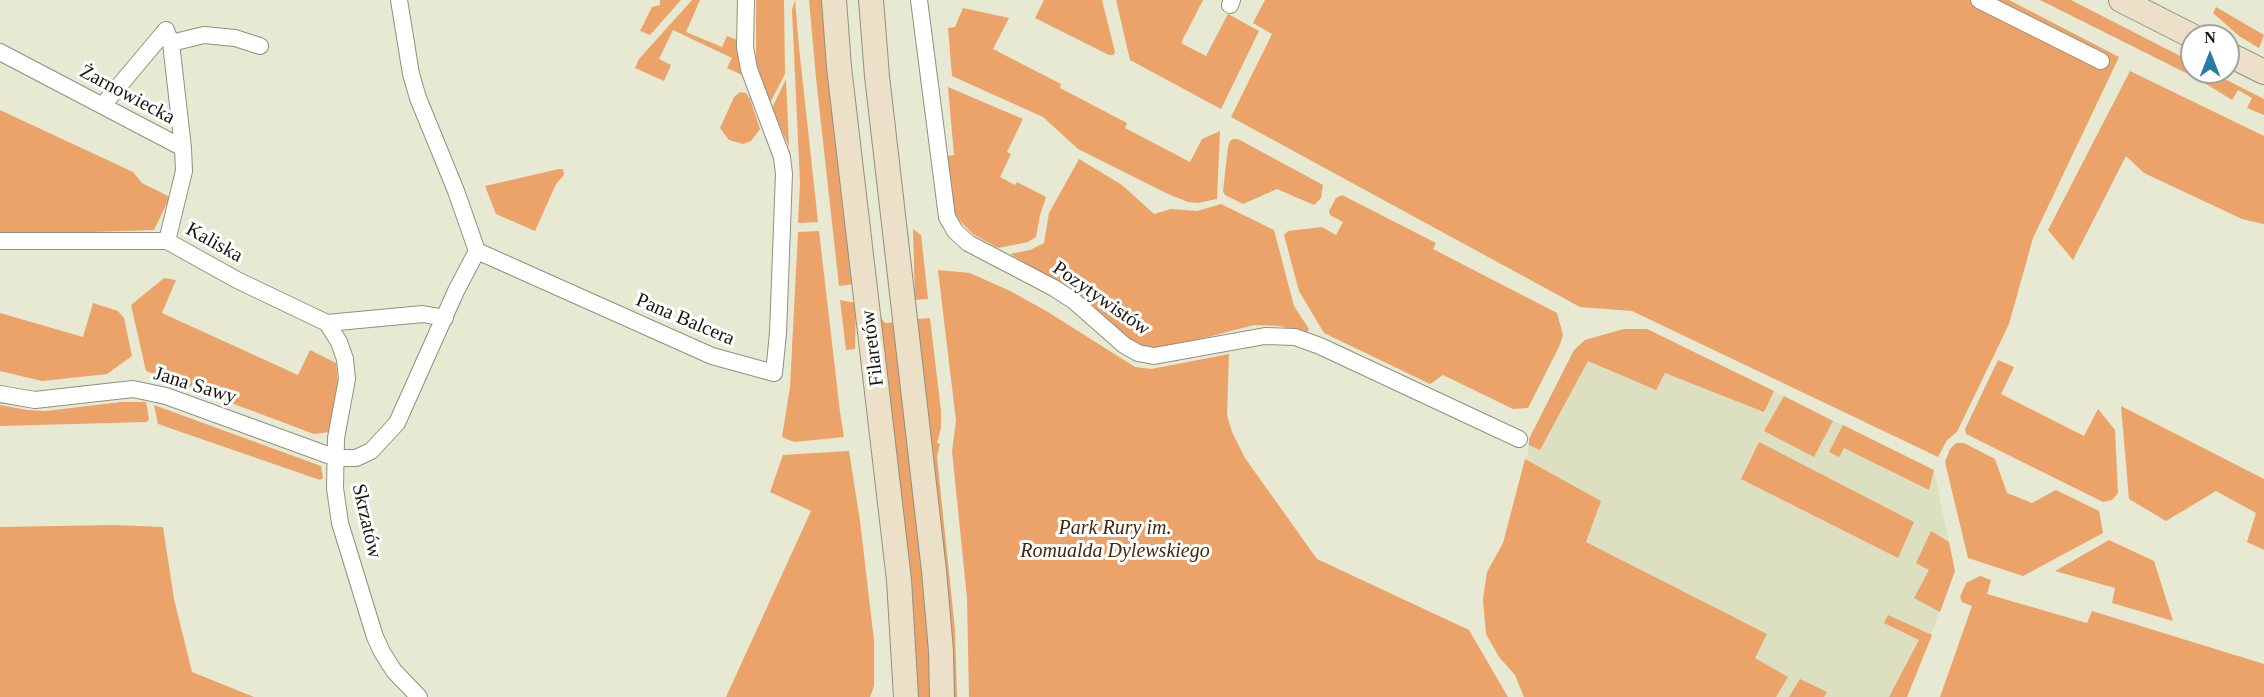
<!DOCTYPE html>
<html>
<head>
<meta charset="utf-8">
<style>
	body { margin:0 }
	#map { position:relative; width:2264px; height:697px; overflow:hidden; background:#e7e9d3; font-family:"Times New Roman",serif }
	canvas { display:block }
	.north { position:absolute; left:2180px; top:24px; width:60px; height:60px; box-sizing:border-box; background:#fff; border:2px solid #a2a29f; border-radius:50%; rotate:0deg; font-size:16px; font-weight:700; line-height:24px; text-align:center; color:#16170f }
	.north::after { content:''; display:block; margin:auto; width:21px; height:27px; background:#277bab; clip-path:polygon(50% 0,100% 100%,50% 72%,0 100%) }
</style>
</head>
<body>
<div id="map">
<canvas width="2264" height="697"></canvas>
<div class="north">N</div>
</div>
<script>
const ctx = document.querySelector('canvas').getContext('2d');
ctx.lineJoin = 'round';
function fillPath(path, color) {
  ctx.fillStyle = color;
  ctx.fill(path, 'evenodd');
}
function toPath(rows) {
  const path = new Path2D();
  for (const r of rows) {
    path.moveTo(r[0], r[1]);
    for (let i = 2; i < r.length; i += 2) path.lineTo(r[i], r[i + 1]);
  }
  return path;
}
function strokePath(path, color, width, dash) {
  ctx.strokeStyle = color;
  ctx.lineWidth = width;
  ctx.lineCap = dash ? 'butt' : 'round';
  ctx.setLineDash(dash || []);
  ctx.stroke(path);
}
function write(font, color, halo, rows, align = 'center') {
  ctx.font = font + ' "Times New Roman",serif';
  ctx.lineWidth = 6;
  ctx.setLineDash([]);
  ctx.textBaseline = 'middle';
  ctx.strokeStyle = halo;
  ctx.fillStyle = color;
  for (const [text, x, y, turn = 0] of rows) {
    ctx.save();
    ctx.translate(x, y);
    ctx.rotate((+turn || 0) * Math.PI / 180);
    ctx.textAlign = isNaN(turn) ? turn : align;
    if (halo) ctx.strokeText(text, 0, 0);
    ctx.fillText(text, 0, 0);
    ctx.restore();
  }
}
const built = toPath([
	[1624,329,1647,329,1934,470,1955,571,1907,697,1524,697,1515,675,1499,657,1486,634,1483,599,1487,572,1503,543,1528,453,1529,439,1574,350,1585,340]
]);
const green = toPath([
	[660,0,681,0,650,35,640,31,652,7,660,5],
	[692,0,700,0,686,32,722,47,727,36,740,41,742,75,727,68,732,58,673,30,659,59,671,65,664,81,635,68,639,59],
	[756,0,784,0,785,74,770,103,756,62],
	[795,0,799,47,818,222,798,223,800,183,792,10],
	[809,0,824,0,854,284,839,286,816,78],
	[1044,0,1102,0,1115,52,1113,55,1109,55,1035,18],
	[1116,0,1203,0,1181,43,1206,56,1228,14,1259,31,1221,109,1130,60],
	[1265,0,2009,0,2119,57,2033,238,2009,324,1957,432,1947,440,1938,457,1632,311,1580,307,1231,117,1272,34,1253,23],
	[2040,0,2071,0,2192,62,2192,72,2211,72,2264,99,2264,115,2247,108,2252,98,2238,90,2232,100,2198,79],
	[2216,7,2264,35,2259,48,2239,36,2213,13],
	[963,8,1009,18,993,49,1061,84,1060,88,1127,123,1125,128,1190,162,1202,139,1220,131,1217,199,1198,203,1188,202,1168,194,1078,149,1043,117,952,76,948,28,955,27],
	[2130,71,2264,136,2264,224,2242,219,2144,173,2126,156,2073,260,2048,230],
	[786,79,789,147,772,108],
	[948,87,1023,119,1007,152,1011,154,1000,177,1015,185,1017,182,1046,197,1040,215,1036,237,1028,242,998,248,973,234,961,222,952,210,941,157,954,155],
	[740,92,746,93,750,99,760,129,751,141,743,144,729,140,720,128,734,97],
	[0,110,133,172,142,183,170,197,154,230,0,235],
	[1233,139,1238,139,1323,185,1321,198,1314,205,1277,189,1243,204,1225,195,1223,191,1228,147,1230,141],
	[1079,159,1122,185,1154,214,1171,209,1197,211,1221,204,1274,230,1294,306,1309,329,1307,333,1280,326,1254,325,1173,346,1151,349,1135,343,1057,282,1010,254,1030,250,1044,243,1049,213],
	[559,169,563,169,564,175,556,184,535,231,496,214,485,186],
	[1342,195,1436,243,1433,249,1557,313,1563,335,1559,347,1528,408,1513,409,1443,375,1430,384,1324,333,1299,291,1284,235,1288,231,1322,227,1336,235,1343,222,1330,215,1329,211,1336,198],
	[913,229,921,235,928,299,915,300],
	[819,231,840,412,844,437,794,442,782,437,790,387,798,232],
	[938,270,970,273,1010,291,1048,312,1135,367,1151,369,1229,354,1227,415,1232,432,1245,458,1317,559,1469,630,1508,697,969,697,967,598,952,451,956,421],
	[164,278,176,280,162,313,298,375,310,350,336,363,338,385,330,432,314,434,146,371,131,305],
	[840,300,856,303,855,349,846,350],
	[93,303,118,311,124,318,132,356,107,374,42,381,0,371,0,313,83,337],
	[879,315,885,323,896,322,932,665,931,697,915,697],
	[930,318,941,411,941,428,937,443,940,444,937,457,955,630,957,697,952,697,942,545,917,319],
	[1624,329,1647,329,1774,391,1764,412,1665,373,1656,390,1588,361,1540,450,1529,445,1529,439,1574,350,1585,340],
	[1998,360,2014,367,2001,394,2084,436,2098,409,2115,430,2118,493,2112,500,2103,502,1966,434,1965,429],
	[1784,396,1833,421,1814,457,1764,431],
	[121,402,146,402,149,419,147,422,0,426,0,405,27,410,46,411],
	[154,405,321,466,323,478,320,480,158,424],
	[2121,406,2264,479,2264,550,2247,542,2256,513,2216,491,2166,521,2129,499],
	[1843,425,1934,470,1929,490,1844,448,1839,457,1829,452],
	[1759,442,1914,522,1898,558,1741,479],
	[1956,443,1964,443,1995,459,2007,493,2032,503,2056,490,2099,511,2103,533,2023,576,1968,558,1945,462,1950,449],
	[849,451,860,521,874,641,874,686,870,697,726,697,811,511,770,492,783,455],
	[1525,459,1601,501,1586,542,1767,634,1755,658,1788,677,1776,697,1524,697,1515,675,1499,657,1486,634,1483,599,1487,572,1503,543],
	[114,525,163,527,174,599,192,672,254,697,0,697,0,527],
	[1931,531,1949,542,1955,571,1940,612,1914,598,1929,570,1916,563],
	[2109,540,2154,561,2173,621,2112,603,2115,588,2055,571],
	[1980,576,1991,580,1987,594,2087,623,2092,611,2264,664,2264,697,1940,697,1972,606,1962,602,1960,597,1966,583],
	[1888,615,1932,635,1907,697,1889,697,1919,640,1884,623],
	[1800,679,1827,692,1824,697,1789,697]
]);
const street = toPath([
	[399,0,411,74,418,98,456,191,477,251,712,356,774,373,778,333,784,174,782,157,749,69,745,47,746,0],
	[919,0,947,217,955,231,968,243,1054,288,1074,301,1124,345,1138,353,1154,356,1265,336,1295,337,1320,346,1519,439],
	[1979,0,2101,61],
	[1230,5,1232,0],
	[0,52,183,148,184,171,167,241],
	[103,105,166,30,171,43],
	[183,148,171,43,204,35,235,38,260,46],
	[0,241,167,241,237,280,327,323,423,314,445,318],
	[327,323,339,342,345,359,347,379,336,438,335,488,340,523,375,637,382,652,394,671,419,697],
	[0,394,35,400,133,389,166,396,336,458,356,458,371,451,397,423,456,291,477,251]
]);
const secondary = toPath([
	[834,0,839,67,899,580,906,697],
	[871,0,877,76,934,571,941,651,942,697],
	[2121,0,2192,36],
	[2228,54,2264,72]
]);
const streetNames = [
	["Żarnowiecka",127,95,28],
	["Kaliska",214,243,29],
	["Pozytywistów",1101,299,35],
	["Pana Balcera",685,320,23],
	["Filaretów",873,348,-97],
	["Jana Sawy",195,386,17],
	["Skrzatów",366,521,77]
];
const parkNames = [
	["Park Rury im.",1115,529],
	["Romualda Dylewskiego",1115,552]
];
fillPath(built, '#dddfc1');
fillPath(green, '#eca369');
strokePath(street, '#90917d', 18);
strokePath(secondary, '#90917d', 26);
strokePath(street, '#fff', 16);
strokePath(secondary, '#ece1c8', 24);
write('20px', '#16170f', '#fff', streetNames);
write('italic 20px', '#47270a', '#fff', parkNames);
</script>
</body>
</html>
